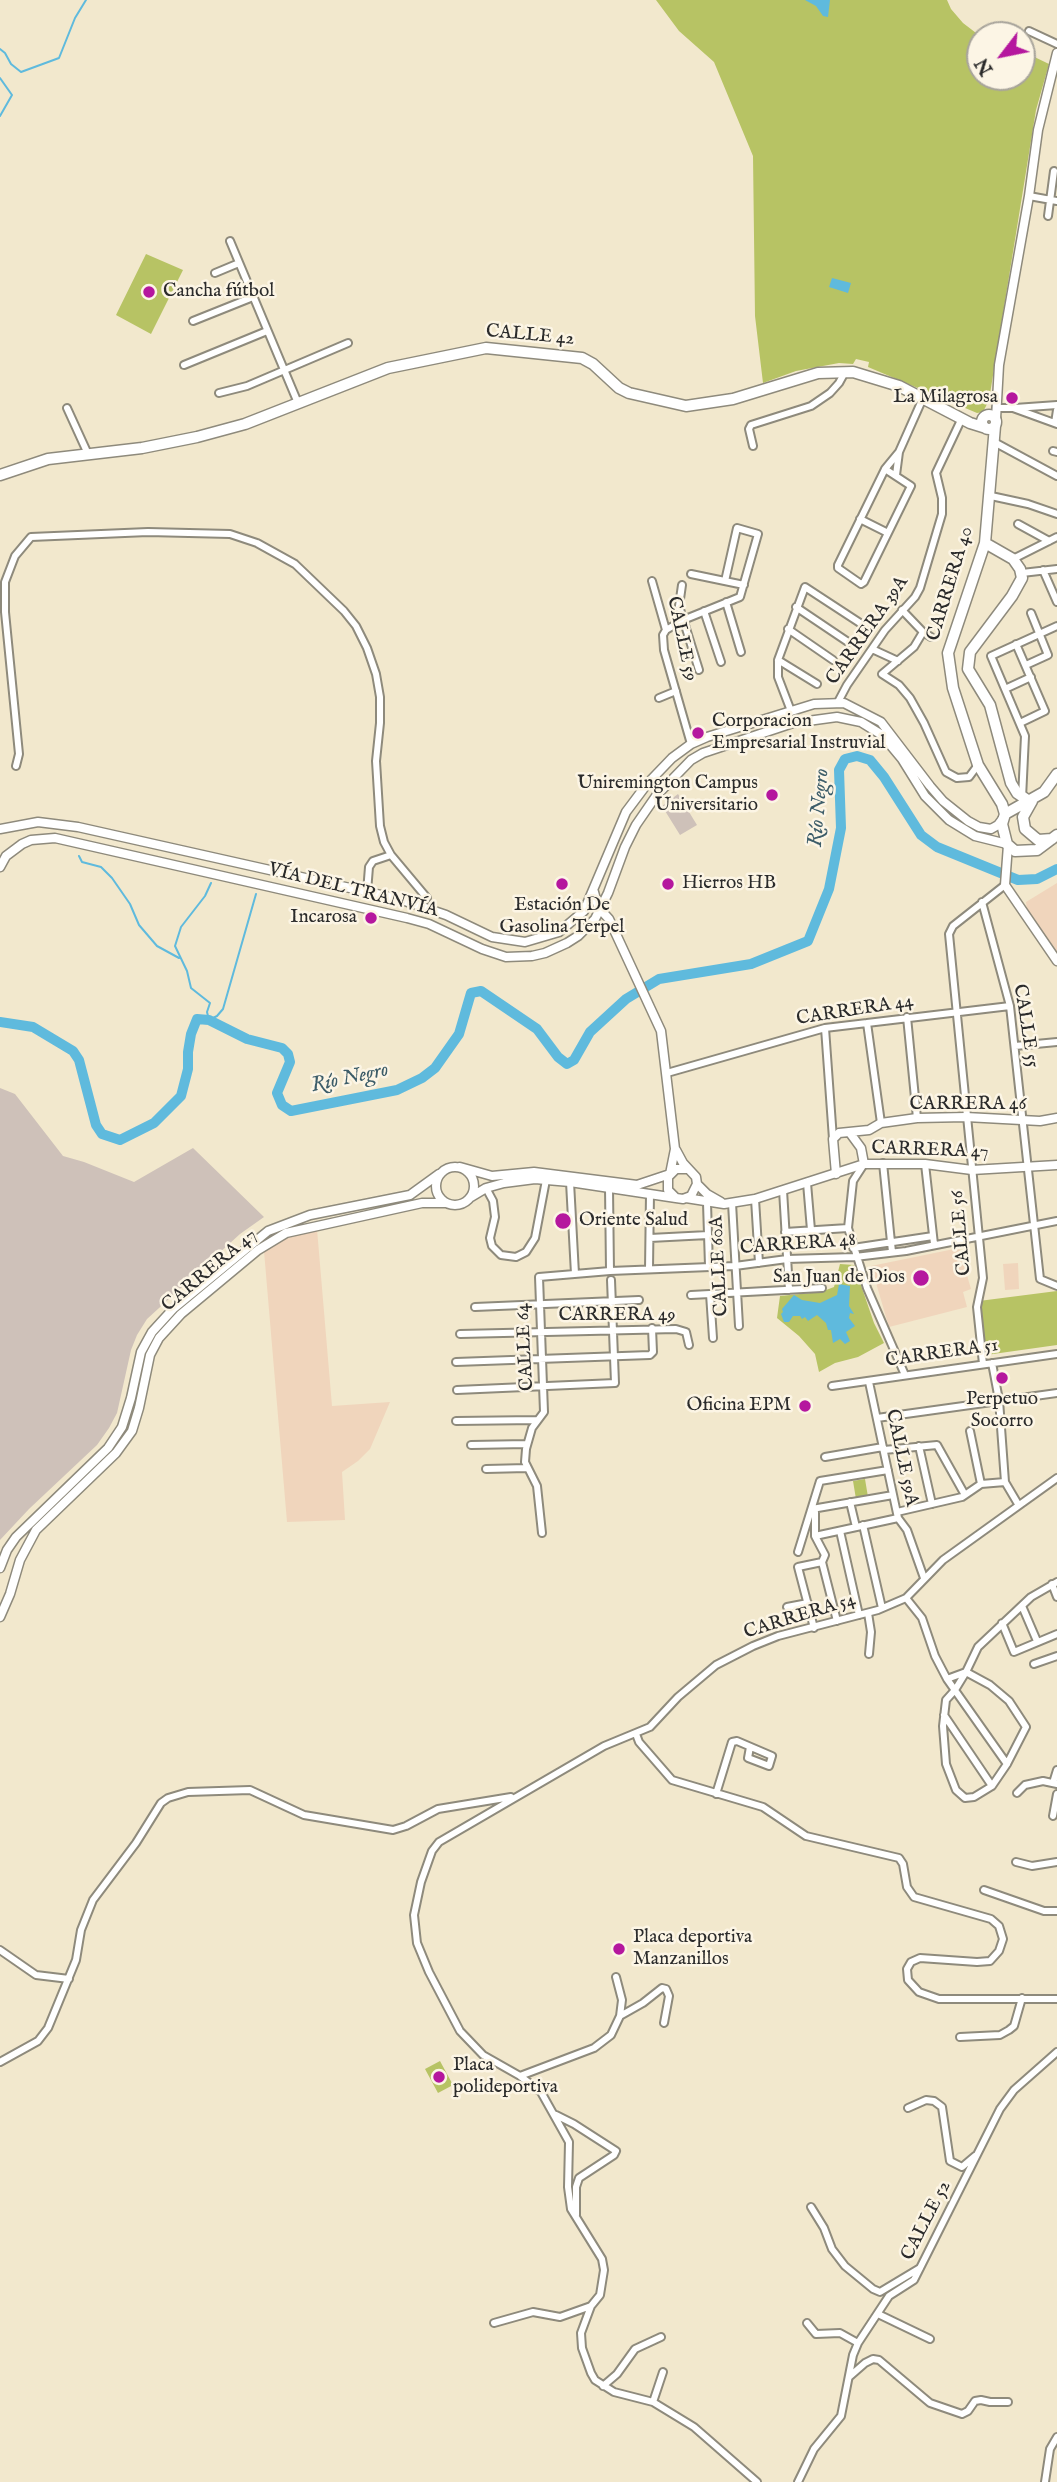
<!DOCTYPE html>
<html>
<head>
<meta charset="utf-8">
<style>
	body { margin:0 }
	#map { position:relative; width:1057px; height:2482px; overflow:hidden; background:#f2e8cd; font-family:"IM FELL English",serif }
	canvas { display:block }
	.north { position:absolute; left:966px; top:21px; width:70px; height:70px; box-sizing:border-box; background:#fcf5e5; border:2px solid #a8a49b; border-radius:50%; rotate:238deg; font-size:19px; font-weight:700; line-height:28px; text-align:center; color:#2b2b2b }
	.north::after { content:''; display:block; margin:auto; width:24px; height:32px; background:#b5179e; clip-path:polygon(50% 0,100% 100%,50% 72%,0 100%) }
</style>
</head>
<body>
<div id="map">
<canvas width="1057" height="2482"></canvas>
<div class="north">N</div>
</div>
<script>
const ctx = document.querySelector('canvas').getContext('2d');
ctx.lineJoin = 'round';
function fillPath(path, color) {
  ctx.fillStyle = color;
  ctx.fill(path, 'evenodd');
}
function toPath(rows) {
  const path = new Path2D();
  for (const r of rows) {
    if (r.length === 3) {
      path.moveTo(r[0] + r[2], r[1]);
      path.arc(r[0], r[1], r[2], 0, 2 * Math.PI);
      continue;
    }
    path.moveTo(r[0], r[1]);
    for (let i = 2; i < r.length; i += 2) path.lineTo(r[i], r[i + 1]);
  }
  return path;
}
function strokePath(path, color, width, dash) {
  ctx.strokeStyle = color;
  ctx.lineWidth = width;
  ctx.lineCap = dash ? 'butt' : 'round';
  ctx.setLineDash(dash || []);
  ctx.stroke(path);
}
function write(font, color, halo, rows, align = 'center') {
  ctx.font = font + ' "IM FELL English",serif';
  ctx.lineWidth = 5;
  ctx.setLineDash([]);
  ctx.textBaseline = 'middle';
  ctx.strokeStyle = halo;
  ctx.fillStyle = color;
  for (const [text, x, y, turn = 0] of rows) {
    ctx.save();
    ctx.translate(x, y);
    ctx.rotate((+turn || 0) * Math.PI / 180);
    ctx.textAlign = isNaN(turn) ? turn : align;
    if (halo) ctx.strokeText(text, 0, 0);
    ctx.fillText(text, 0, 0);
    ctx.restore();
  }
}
const built = toPath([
	[1057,883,1057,952,1027,910,1026,902],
	[317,1229,332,1406,390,1402,370,1449,358,1461,342,1472,345,1520,287,1522,264,1251,282,1238,298,1232],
	[959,1248,971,1289,963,1292,967,1307,889,1327,871,1266],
	[1018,1263,1019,1289,1005,1290,1003,1264]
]);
const industrial = toPath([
	[678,794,697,825,680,835,662,806],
	[0,1088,15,1094,63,1156,84,1162,134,1182,193,1148,264,1217,240,1234,147,1319,137,1335,131,1350,117,1413,109,1428,97,1445,29,1509,0,1540]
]);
const green = toPath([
	[656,0,947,0,951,9,963,23,980,36,980,77,1022,77,1022,51,1049,64,1036,110,989,400,983,412,977,413,868,367,869,362,856,359,853,364,839,363,796,371,763,383,755,316,753,156,714,62,679,31],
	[146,254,183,270,151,334,116,315],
	[840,1264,854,1265,874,1323,884,1343,858,1357,835,1363,819,1372,815,1354,799,1336,777,1318,780,1296,821,1292,834,1287],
	[1057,1291,1057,1345,986,1355,979,1301],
	[865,1479,868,1497,856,1499,853,1481],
	[440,2061,453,2085,438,2093,425,2069]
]);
const water = toPath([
	[805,0,830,0,828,17,823,16,816,6],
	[832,278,851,283,848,293,829,287],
	[839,1284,850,1286,849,1306,854,1314,850,1313,849,1318,855,1326,846,1332,850,1341,845,1344,840,1339,833,1343,831,1330,828,1330,826,1323,817,1315,808,1321,805,1317,802,1319,800,1316,793,1316,789,1322,784,1322,781,1314,783,1312,782,1309,794,1295,802,1300,820,1303,837,1295]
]);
const stream = toPath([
	[0,49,5,53,11,64,21,72,59,58,75,18,86,0],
	[0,78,12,95,0,116],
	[79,856,82,862,101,867,112,878,130,904,139,925,157,946,179,958],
	[211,883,205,896,181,927,175,946,187,971,191,988,210,1003,207,1012,209,1020,217,1016,223,1009,256,894]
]);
const river = toPath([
	[0,1022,33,1027,73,1051,79,1060,96,1125,102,1134,120,1140,154,1123,181,1096,188,1069,188,1052,191,1034,197,1019,209,1020,247,1039,282,1048,288,1054,290,1062,277,1093,282,1105,291,1111,397,1090,422,1078,435,1068,459,1034,471,993,481,991,537,1029,558,1057,567,1064,574,1060,590,1032,626,999,659,979,751,964,808,941,829,889,841,828,839,770,845,759,857,756,870,760,884,777,921,835,937,847,1018,880,1037,879,1057,869]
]);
const street = toPath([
	[1029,31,1057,44],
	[1029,196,1057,201],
	[1048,216,1054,171],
	[230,241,298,403],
	[215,273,239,263],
	[193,321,253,297],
	[184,365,267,331],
	[219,393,247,386,348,343],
	[67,408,88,454],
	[996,408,1013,408,1057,424],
	[1015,408,1057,405],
	[1055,423,1057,410],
	[994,442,1057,476],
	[753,446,749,429,751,425,811,406,830,393,839,383,845,372],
	[1053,451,1057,452],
	[885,469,911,486,864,582,861,584,838,568,838,565,885,469,899,452,923,398],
	[896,475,899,452],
	[991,496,1028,504,1057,514],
	[860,519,888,533],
	[1018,524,1049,541],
	[1013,559,1057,537],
	[1043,570,1057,602],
	[1022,573,1057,569],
	[691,574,744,585],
	[652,581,666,630,663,635,664,650,691,744],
	[682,585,679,606,699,670],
	[726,602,741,652],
	[796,607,848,642],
	[902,610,923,632,931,637],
	[704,611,721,662],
	[788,629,833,660],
	[666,630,683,620,740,597,758,534,737,528,725,581],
	[923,632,914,647,882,674,899,685,910,698,924,723,946,772,957,778,969,777,978,765],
	[1016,644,1045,711,1020,723],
	[872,649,898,661],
	[778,660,817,684],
	[1026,665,1048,655,1031,613],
	[1005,689,1031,677],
	[659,698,676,691],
	[838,702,847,685,885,630,915,597,920,588,942,514,942,498,936,473,962,418],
	[791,711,778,677,778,660,805,587,860,623],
	[16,766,19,754,5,612,5,582,15,556,31,537,148,532,230,534,257,543,295,564,344,611,356,626,367,648,376,674,380,697,380,723,376,761,380,826,384,842,391,855,427,898],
	[1022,798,1025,736,991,656,1057,626],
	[367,892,369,867,373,861,391,855],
	[982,902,1010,1006,1040,1279,1057,1286],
	[907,1017,917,1118],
	[867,1023,881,1123],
	[825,1028,833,1139],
	[1015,1046,1057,1042],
	[667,1073,825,1028,1010,1006],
	[883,1163,892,1252],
	[864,1164,853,1181,848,1228,867,1288,905,1375],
	[925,1164,934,1244],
	[570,1182,575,1274],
	[807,1183,811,1230],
	[486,1188,493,1201,495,1217,490,1238,492,1246,501,1255,516,1257,526,1252,535,1238,546,1180],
	[609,1188,610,1271],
	[783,1190,789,1290],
	[755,1199,759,1263],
	[707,1203,709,1266],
	[732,1203,739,1326],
	[785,1232,848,1228],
	[650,1238,708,1235],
	[853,1248,933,1236],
	[649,1269,650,1194],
	[710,1294,713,1338],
	[691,1295,822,1288],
	[475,1307,639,1300],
	[460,1334,676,1329,686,1332,689,1345],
	[456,1362,650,1355,653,1352,652,1328],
	[992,1363,999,1400,1005,1482,1018,1504],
	[983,1364,977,1307,983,1278,949,934,953,926,1005,885],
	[869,1382,898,1518,907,1530,924,1578],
	[832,1386,1057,1354],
	[457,1390,615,1383,611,1280],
	[877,1418,1057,1393],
	[456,1421,537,1420],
	[970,1431,981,1484],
	[471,1445,527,1444],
	[919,1446,932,1504],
	[884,1450,937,1445,965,1495],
	[825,1457,883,1447],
	[486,1469,527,1468],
	[850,1502,856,1527],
	[815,1508,815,1536,825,1555,822,1562,837,1621],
	[812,1509,893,1495],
	[897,1512,962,1497,981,1484,1005,1482],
	[863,1525,882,1608],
	[840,1531,859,1615],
	[542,1533,537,1486,525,1462,526,1449,532,1428,544,1412,539,1277,610,1271,735,1266,787,1259,855,1257,906,1251,1057,1221],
	[815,1536,898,1518],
	[798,1552,820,1481,888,1470],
	[1052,1584,1057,1597],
	[906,1598,922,1618,935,1656,947,1679,1007,1764],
	[1022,1606,1037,1641],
	[787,1607,808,1603],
	[868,1613,871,1632,869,1654],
	[1002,1623,1014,1652,1057,1634],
	[814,1628,798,1567,822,1562],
	[1034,1664,1057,1656],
	[947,1679,966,1672,990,1685,1009,1701,1026,1727,1007,1764,992,1786,974,1797,965,1798,956,1790,946,1764,943,1726,946,1700,955,1690,966,1672,978,1647,1031,1597,1057,1582],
	[944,1715,992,1786],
	[636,1734,639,1742,672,1780,763,1807,806,1836,899,1858,903,1864,907,1887,914,1897,991,1919,999,1926,1003,1939,999,1951,990,1961,977,1962,920,1958,911,1962,907,1969,908,1980,919,1992,939,1999,1057,1999],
	[1053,1783,1057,1770],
	[1017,1793,1025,1785,1043,1781,1057,1784],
	[716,1794,732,1742,737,1741,772,1756,769,1766,748,1758,750,1747],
	[1053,1816,1057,1794],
	[1016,1862,1032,1866,1057,1862],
	[984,1890,1044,1911,1057,1911],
	[0,1950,36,1975,69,1979],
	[620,2016,643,2003,662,1988,666,1989,669,1996,664,2023],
	[960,2037,1000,2035,1009,2030,1014,2026,1022,1998],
	[0,2062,38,2041,48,2028,76,1960,81,1930,93,1900,136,1843,161,1803,168,1798,188,1792,250,1790,304,1815,393,1830,406,1826,438,1809,511,1797],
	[520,2076,594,2048,611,2035,620,2016,622,2000,616,1977],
	[908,2108,926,2100,934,2101,942,2107,950,2161,962,2167,975,2156],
	[556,2115,574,2124,616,2151,614,2155,579,2178,576,2187,576,2215],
	[811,2207,824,2228,832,2249,845,2266,873,2289,880,2292,920,2268],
	[878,2314,930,2339],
	[494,2323,533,2312,560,2317,591,2306],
	[807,2323,816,2334,840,2333,858,2343],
	[849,2377,865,2363,873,2359,879,2360,930,2403,962,2414,968,2411,975,2401,981,2400,990,2402,1008,2402],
	[603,2386,617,2374,635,2349,661,2337],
	[653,2402,663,2372],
	[757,2482,694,2427,653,2402,614,2392,595,2380,591,2373,582,2348,581,2333,591,2306,600,2295,604,2270,602,2259,571,2209,568,2187,569,2142,541,2092,520,2076,483,2055,460,2031,429,1972,417,1943,414,1915,421,1882,432,1851,439,1842,604,1746,650,1727,678,1697,716,1665,753,1646,778,1636,878,1610,906,1598,943,1560,1057,1478],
	[798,2482,814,2449,841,2416,853,2355,858,2343,889,2296,914,2280,1000,2109,1014,2090,1057,2052],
	[1045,2482,1050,2449,1057,2437]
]);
const secondary = toPath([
	[996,419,999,365,1029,196,1038,130,1057,53],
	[0,829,38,822,78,827,399,899,446,915,492,937,525,942,559,932,584,911,626,812,647,784,672,758,691,744,707,737,814,704,844,703,881,722,930,786,943,801,968,821,979,827,991,829,998,825,1004,817],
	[1008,845,1005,885,1057,961],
	[0,867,6,856,22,844,31,840,55,838,407,918,429,924,482,949,506,957,532,956,545,953,567,943,578,936,595,919,608,893,625,847,636,825,656,796,691,760,703,753,793,723,837,717,861,722,882,735,902,759,925,796,949,820,975,836,1007,844],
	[850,1133,861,1148,864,1164],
	[676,1150,683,1163,696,1177,697,1184,691,1196,683,1199,676,1198,668,1190,668,1177,676,1169,688,1169],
	[455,1186,19],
	[460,1167,492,1176,534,1172,637,1185,670,1174,675,1149,661,1031,609,919,598,907,594,892],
	[836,1174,833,1139,839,1133,869,1130,881,1123,917,1118,966,1117,1040,1121,1057,1118],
	[697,1184,707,1194,721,1202],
	[471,1197,486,1188,504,1183,535,1179,570,1182,676,1198],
	[686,1198,724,1204,755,1199,864,1164,925,1164,972,1170,1057,1165],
	[0,1568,7,1550,16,1537,108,1448,122,1427,131,1398,141,1352,152,1332,173,1309,268,1231,310,1215,410,1195,439,1174],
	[0,1617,10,1594,20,1560,36,1530,116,1453,132,1431,139,1408,150,1355,159,1338,181,1314,258,1250,286,1233,422,1203,445,1203]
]);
const primary = toPath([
	[989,422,7],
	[995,426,985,543,948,653,953,688,978,765,1002,804,1005,814],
	[0,475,48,459,142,448,197,437,245,424,388,368,486,348,582,358,593,364,619,388,629,393,686,406,733,399,818,373,853,372,899,386,970,423,986,428],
	[985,543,1013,559,1020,569,1022,578,1012,596,970,652,968,669,990,705,1011,783,1017,793,1029,801],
	[1057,774,1044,792,1005,814,1002,824,1007,844,1015,851,1037,850,1057,835],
	[1032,801,1023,817,1025,829,1038,840,1052,839]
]);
const markers = [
	[149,292,7,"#b5179e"],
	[1012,398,7,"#b5179e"],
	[698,733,7,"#b5179e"],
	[772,795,7,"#b5179e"],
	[562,884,7,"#b5179e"],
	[668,884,7,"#b5179e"],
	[371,918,7,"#b5179e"],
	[563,1221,9,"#b5179e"],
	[921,1278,9,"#b5179e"],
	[1002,1378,7,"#b5179e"],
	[805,1406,7,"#b5179e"],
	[619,1949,7,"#b5179e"],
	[439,2077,7,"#b5179e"]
];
const poiNames = [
	["Cancha fútbol",163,292],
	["La Milagrosa",998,398,"right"],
	["Corporacion",712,722],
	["Empresarial Instruvial",712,744],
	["Uniremington Campus",758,784,"right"],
	["Universitario",758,806,"right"],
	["Hierros HB",682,884],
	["Estación De",562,906,"center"],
	["Gasolina Terpel",562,928,"center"],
	["Incarosa",357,918,"right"],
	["Oriente Salud",579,1221],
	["San Juan de Dios",905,1278,"right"],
	["Perpetuo",1002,1400,"center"],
	["Socorro",1002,1422,"center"],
	["Oficina EPM",791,1406,"right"],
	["Placa deportiva",633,1938],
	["Manzanillos",633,1960],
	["Placa",453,2066],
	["polideportiva",453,2088]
];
const streetNames = [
	["CALLE 42",530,336,5],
	["CARRERA 40",951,584,-73],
	["CARRERA 39A",868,631,-55],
	["CALLE 59",681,639,78],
	["VÍA DEL TRANVÍA",353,891,14],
	["CARRERA 44",855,1011,-9],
	["CALLE 55",1025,1026,81],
	["CARRERA 46",968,1105],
	["CARRERA 47",930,1151,2],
	["CALLE 56",962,1233,-95],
	["CARRERA 48",798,1245,-4],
	["CALLE 60A",720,1266,-93],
	["CARRERA 47",210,1271,-40],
	["CARRERA 49",617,1316],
	["CALLE 64",526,1347,-93],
	["CARRERA 51",942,1354,-8],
	["CALLE 59A",901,1458,78],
	["CARRERA 54",800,1617,-17],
	["CALLE 52",927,2221,-63]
];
const waterNames = [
	["Río Negro",820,808,-85],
	["Río Negro",350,1079,-12]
];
fillPath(built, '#f0d5bc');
fillPath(industrial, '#cec1b9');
fillPath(green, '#b7c364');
fillPath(water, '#5fbadd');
strokePath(stream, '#5fbadd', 2);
strokePath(river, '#5fbadd', 10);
strokePath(street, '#8e8a7c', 10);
strokePath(secondary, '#8e8a7c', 11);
strokePath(primary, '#8e8a7c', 13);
strokePath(street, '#fff', 6);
strokePath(secondary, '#fff', 8);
strokePath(primary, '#fff', 10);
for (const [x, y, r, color] of markers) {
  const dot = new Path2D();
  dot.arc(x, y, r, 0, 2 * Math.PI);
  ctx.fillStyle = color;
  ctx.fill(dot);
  strokePath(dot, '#fcf5e5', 2.5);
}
write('19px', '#2b2b2b', '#fcf5e5', poiNames, 'left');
write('19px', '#2b2b2b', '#fcf5e5', streetNames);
write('italic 21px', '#3d5d69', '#fcf5e5', waterNames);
</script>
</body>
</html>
